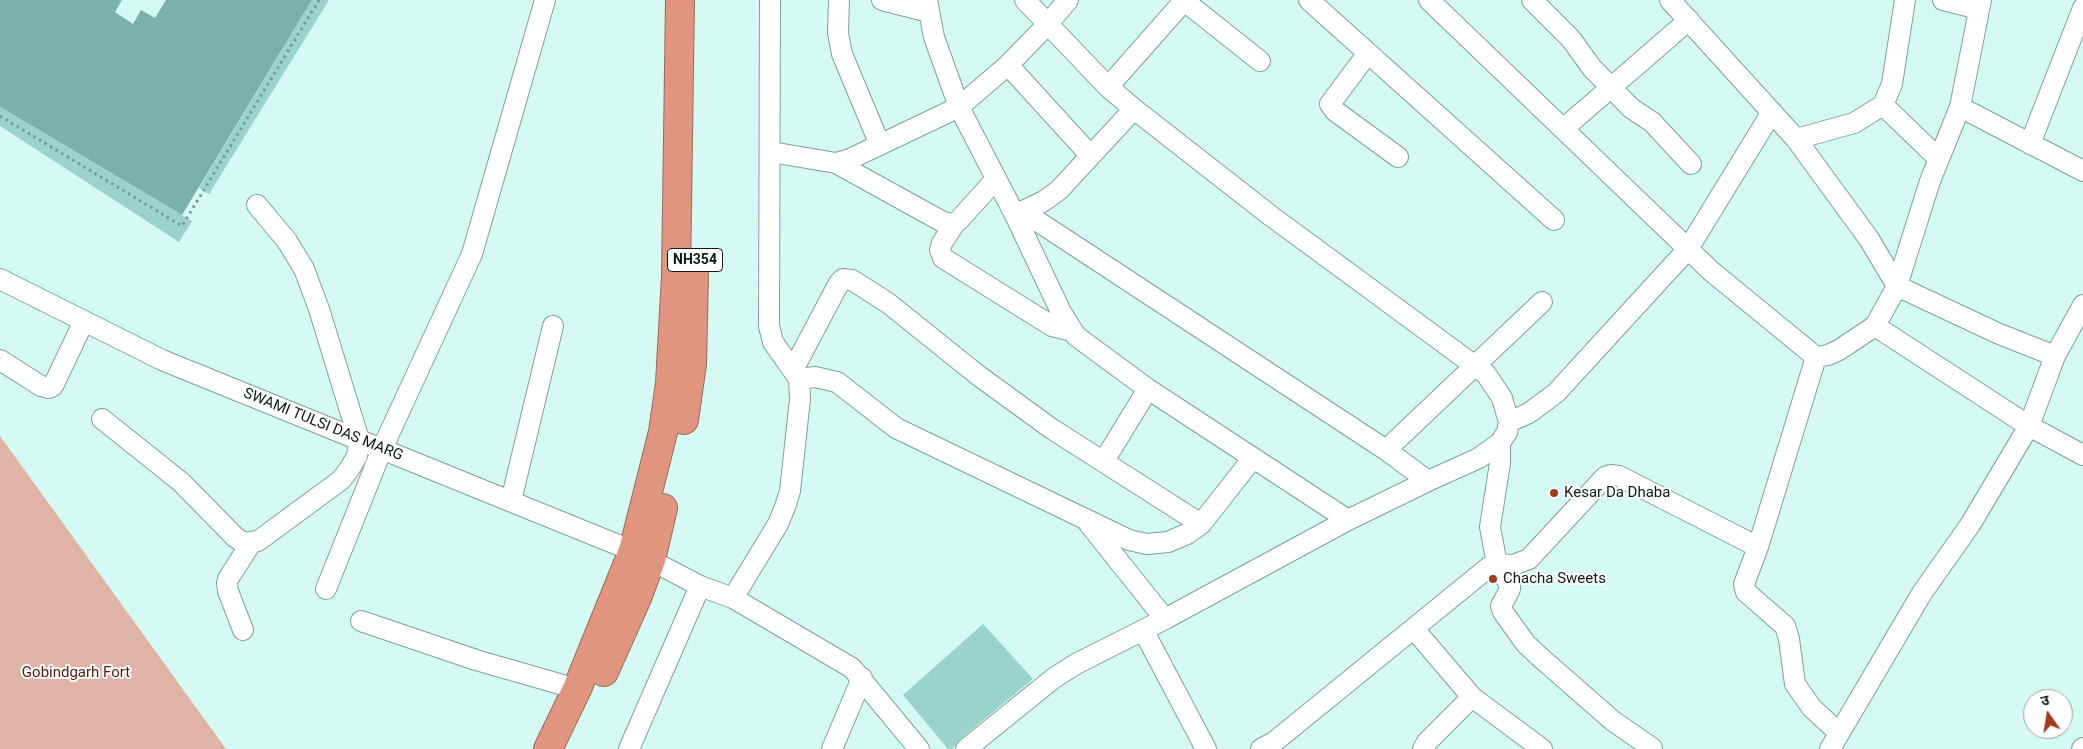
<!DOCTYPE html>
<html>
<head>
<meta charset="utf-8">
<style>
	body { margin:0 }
	#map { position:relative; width:2083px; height:749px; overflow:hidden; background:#d5f9f3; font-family:Roboto,"Noto Sans Devanagari",sans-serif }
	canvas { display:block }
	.north { position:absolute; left:2023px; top:689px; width:50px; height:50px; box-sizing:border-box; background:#fff; border:1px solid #9ea4a3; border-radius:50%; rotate:347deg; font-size:14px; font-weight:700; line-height:20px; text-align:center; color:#0d1b18 }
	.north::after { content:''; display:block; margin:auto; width:18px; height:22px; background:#a23a1b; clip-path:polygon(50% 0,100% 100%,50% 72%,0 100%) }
</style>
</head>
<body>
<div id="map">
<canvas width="2083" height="749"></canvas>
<div class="north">उ</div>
</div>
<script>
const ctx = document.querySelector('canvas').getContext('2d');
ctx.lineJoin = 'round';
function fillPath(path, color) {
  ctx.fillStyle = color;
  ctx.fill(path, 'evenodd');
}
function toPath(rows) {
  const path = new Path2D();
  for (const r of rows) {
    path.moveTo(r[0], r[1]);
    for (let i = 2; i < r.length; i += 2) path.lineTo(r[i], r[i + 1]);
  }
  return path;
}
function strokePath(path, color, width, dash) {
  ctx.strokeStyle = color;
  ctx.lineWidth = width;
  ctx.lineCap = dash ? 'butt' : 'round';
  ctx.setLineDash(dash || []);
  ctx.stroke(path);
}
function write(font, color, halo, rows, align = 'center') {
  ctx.font = font + ' Roboto,sans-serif';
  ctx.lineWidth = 4;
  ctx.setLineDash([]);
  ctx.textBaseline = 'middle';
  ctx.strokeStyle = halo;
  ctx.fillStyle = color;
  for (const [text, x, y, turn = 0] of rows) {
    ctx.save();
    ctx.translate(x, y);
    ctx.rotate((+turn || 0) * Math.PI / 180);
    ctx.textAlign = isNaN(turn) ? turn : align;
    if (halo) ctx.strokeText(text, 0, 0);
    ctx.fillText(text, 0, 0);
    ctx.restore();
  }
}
const green = toPath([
	[0,436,226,749,0,749]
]);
const water = toPath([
	[0,0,122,0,115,12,133,24,141,10,155,18,166,0,312,0,182,215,0,107]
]);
const building = toPath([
	[312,0,329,0,209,194,199,188],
	[0,107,192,221,179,242,0,126],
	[983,624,1033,679,959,740,952,749,948,749,903,695]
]);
const path = toPath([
	[0,116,182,226,319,0]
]);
const minor = toPath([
	[839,0,838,33,842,54,880,145],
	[882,0,929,12],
	[927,0,934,37,959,107,1015,215,1061,312,1076,336,1148,389,1348,520],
	[1183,0,1260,61],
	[1309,0,1554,220],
	[1429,0,1711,271,1816,357],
	[1532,0,1571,39,1592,68,1631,108,1652,122,1691,164],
	[1670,0,1796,139,1869,239,1897,286,1997,333,2055,356],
	[1943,0,1979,9],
	[1368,53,1330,104,1335,111,1398,157],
	[1008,65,1090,155],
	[1108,87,1184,1],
	[1883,105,1939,159],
	[1960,107,1981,0],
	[1563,129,1689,20],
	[1796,139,1854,123,1883,105,1892,84,1905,0],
	[2030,144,2083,8],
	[771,152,836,163,850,159,959,107,1008,65,1047,25,1068,0],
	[836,163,943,222,952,224,959,220,996,179],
	[1022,211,1386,450,1428,481],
	[1015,215,1044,201,1059,190,1134,109],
	[955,223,942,243,940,250,943,258,1052,326,1072,331],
	[0,279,162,360,633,551,700,586,629,749],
	[1875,326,2029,426,2083,455],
	[1816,357,1828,355,1839,350,1875,326,1897,286,1930,181,1960,107,2083,171],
	[0,360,41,386,49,388,53,386,84,321],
	[793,370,839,283,843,279,852,280,888,303,979,376,1052,429,1201,524],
	[799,379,815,377,837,382,896,428,1129,540,1147,544,1168,542,1187,534,1201,524,1253,458],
	[102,419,181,482,235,537,244,543,258,541,341,480,350,468,357,456,359,440,319,309,304,269,287,241,257,205],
	[1509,422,1529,413,1556,393,1688,249,1772,112],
	[1500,443,1500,463,1490,527,1497,564,1510,585,1510,589,1501,606,1503,612,1526,644,1541,658,1613,721,1652,748],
	[1386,450,1542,302],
	[1104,461,1148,389],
	[511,501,553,326],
	[1089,524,1165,619],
	[1758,547,1744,584,1746,592,1785,626,1789,639,1795,684,1812,708,1839,733],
	[700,586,733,598,852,668,919,749],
	[326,589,382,449,472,254,545,0],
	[733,598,778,524,785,507,790,491,800,399,799,379,773,342,769,326,770,0],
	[361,621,476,660,577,689],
	[1414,629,1472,697,1427,742,1423,749],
	[243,630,228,591,227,583,228,579,251,543],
	[1143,630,1206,749],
	[1472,697,1542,749],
	[832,749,862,678],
	[966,749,1054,678,1076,664,1165,619,1348,520,1428,481,1479,458,1500,443,1507,432,1509,422,1502,398,1486,374,1271,216,1134,109,1108,87,1025,0],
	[1261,749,1274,742,1489,567,1497,564,1513,565,1529,559,1605,477,1611,475,1619,476,1758,547,1816,357],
	[1830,749,1922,593,1970,525,2029,426,2055,356,2083,305],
	[2082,749,2083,748]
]);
const highway = toPath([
	[684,420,692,364,694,274],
	[604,672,637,598,651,560,663,508],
	[548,749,577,689,633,551,663,432,670,383,676,276,680,0]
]);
const markers = [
	[1554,493,5,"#a23a1b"],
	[1493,579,5,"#a23a1b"]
];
const shields = [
	[695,260,55]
];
const shieldNames = [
	["NH354",695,260]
];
const streetNames = [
	["SWAMI TULSI DAS MARG",323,425,22]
];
const poiNames = [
	["Kesar Da Dhaba",1564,493],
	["Chacha Sweets",1503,579]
];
const parkNames = [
	["Gobindgarh Fort",76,673]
];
fillPath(green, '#dfb4a7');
fillPath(water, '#7ab2a9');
fillPath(building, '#9ad3c9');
strokePath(minor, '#7ea19b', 22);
strokePath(highway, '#976a5b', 30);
strokePath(path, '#7d9792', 3, [2.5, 4]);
strokePath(minor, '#fff', 20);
strokePath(highway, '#e1957f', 28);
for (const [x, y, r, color] of markers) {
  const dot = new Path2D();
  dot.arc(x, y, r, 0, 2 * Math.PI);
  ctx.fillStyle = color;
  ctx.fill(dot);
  strokePath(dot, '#fff', 2);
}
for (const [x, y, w] of shields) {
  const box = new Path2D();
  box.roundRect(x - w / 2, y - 11.5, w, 23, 4);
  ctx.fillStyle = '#fff';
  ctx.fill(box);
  strokePath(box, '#0d1b18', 1);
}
write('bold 14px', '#0d1b18', null, shieldNames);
write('15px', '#0d1b18', '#fff', streetNames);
write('15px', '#0d1b18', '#fff', poiNames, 'left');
write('15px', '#571d0c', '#fff', parkNames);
</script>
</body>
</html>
